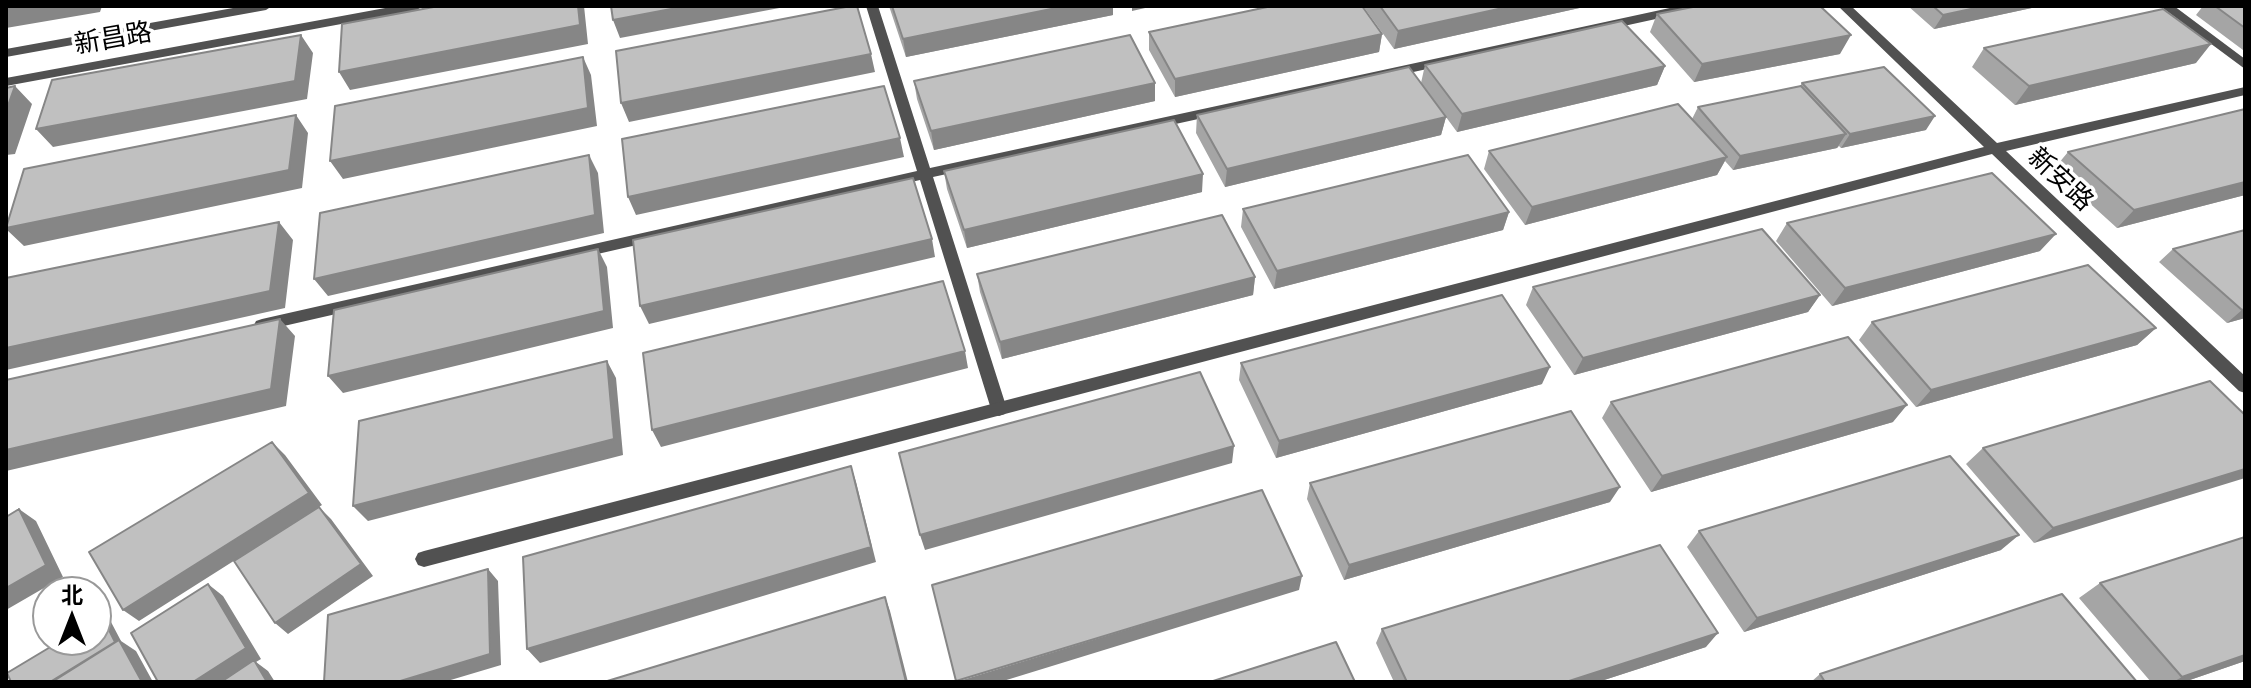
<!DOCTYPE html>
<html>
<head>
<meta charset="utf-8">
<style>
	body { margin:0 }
	#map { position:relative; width:2251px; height:688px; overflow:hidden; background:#fff; font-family:Barlow,"Noto Sans SC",sans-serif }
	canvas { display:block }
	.frame { position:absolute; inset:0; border:8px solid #000; pointer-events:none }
	.north { position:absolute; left:32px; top:576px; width:80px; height:80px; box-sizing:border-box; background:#fff; border:2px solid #999; border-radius:50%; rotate:0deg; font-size:22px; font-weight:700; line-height:32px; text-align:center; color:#000 }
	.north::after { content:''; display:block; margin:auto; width:28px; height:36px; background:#000; clip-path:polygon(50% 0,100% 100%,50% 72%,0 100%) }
</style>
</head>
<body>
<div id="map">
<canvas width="2251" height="688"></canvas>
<div class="frame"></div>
<div class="north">北</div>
</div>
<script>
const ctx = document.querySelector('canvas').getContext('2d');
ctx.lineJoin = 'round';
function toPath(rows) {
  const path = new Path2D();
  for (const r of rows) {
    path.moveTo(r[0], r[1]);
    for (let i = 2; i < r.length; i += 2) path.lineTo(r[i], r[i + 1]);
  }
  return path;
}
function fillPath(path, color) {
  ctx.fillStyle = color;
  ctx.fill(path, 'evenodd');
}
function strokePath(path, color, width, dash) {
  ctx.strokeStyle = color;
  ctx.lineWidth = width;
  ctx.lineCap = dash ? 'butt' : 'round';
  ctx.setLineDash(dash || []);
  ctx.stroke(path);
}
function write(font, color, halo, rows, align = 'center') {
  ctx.font = font + ' Barlow,"Noto Sans SC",sans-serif';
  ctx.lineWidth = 7;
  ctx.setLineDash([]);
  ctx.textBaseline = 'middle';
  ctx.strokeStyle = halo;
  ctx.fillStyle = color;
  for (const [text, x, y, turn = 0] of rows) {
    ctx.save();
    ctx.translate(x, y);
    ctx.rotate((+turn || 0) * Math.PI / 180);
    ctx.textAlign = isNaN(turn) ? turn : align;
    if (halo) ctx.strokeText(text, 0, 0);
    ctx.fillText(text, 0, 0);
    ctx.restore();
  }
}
const service = toPath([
	[866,6,878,6,930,168,1679,6,1703,6,1697,10,933,177,1007,409,1005,414,999,416,993,414,991,409,920,180,262,331,256,329,254,325,256,321,262,319,917,171,866,6],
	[2160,6,2174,6,2245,59,2245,69,2160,6]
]);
const tertiary = toPath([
	[244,6,272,6,266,10,6,57,6,49,244,6],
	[396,6,423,6,417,10,6,86,6,78,396,6],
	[1838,6,1851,6,1997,143,2245,87,2245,95,2006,151,2245,376,2245,393,2239,391,1992,154,424,567,418,565,415,559,418,553,424,551,1984,147,1838,6]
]);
const wall = toPath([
	[889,6,1113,6,1113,15,906,57],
	[1363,6,1584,6,1584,7,1394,49],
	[1908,6,2041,6,1934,29],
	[2203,6,2245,6,2245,49,2243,50,2196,15],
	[1657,14,1840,54,1694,82,1650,32],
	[1149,32,1382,34,1379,52,1175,97,1149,50],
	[1984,48,2196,63,2015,105,1972,67],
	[1425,65,1665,66,1657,85,1457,132,1421,83],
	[914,81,1155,83,1155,101,934,150,917,99],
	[1802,83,1926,130,1841,148,1839,146,1837,148,1733,170,1725,161,1717,175,1525,225,1484,169,1489,151,1692,119,1698,107,1800,86],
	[2245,109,2245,195,2117,228,2053,170,2068,152],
	[1197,115,1446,117,1441,135,1225,187,1196,133],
	[944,171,1202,192,967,248,947,189],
	[1243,209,1509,212,1503,230,1274,289,1241,227],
	[1787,223,2040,251,1832,306,1776,241],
	[2245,230,2245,318,2227,323,2159,262,2173,249],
	[977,274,1255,277,1253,295,1002,359,980,292],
	[1533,287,1820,295,1808,312,1574,375,1526,305],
	[1872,322,2156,328,2137,345,1916,407,1859,340],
	[1241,363,1542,384,1276,458,1239,380],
	[1611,402,1893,422,1651,492,1602,418],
	[2245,415,2034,543,1966,464,1983,448],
	[1310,483,1610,502,1344,580,1307,499],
	[1699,531,2001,550,1744,632,1687,547],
	[2245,537,2245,661,2184,682,2151,682,2079,598,2100,583],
	[1382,629,1706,647,1598,682,1394,682,1376,643],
	[1820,674,2137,682,1811,682]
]);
const shadedWall = toPath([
	[12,6,102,6,100,12,6,28,6,7],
	[578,6,584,6,588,44,350,90,339,72],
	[687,6,790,6,620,38,613,20],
	[1066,6,1113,6,1113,15,906,57,903,39],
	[1132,6,1154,6,1132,11],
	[1512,6,1584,6,1584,7,1394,49,1398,31],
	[1985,6,2041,6,1934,29,1943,15],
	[1382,34,1379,52,1175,97,1175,79],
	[301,35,313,53,307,99,53,147,36,129],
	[1851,35,1840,54,1694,82,1702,64],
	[2211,44,2196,63,2015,105,2029,86],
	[871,54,875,72,629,122,621,103],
	[583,57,591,75,597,126,343,179,330,161],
	[1665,66,1657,85,1457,132,1462,114],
	[1155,83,1155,101,934,150,931,131],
	[15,86,32,104,15,154,6,155,6,111],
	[296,115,308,133,302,188,24,246,6,229],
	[1935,116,1926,130,1841,148,1850,134],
	[1446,117,1441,135,1225,187,1227,169],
	[1846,134,1837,148,1733,170,1740,156],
	[900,138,904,157,636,215,628,197],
	[589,155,598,173,604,233,328,296,314,279],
	[1727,157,1717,175,1525,225,1532,207],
	[1203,174,1202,192,967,248,964,230],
	[2245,182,2245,195,2117,228,2134,210],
	[1509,212,1503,230,1274,289,1277,271],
	[279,222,293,240,285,308,6,370,6,348],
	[2056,234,2040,251,1832,306,1845,288],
	[932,239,935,257,649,324,640,306],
	[598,249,607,267,613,328,343,393,328,376],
	[1255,277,1253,295,1002,359,1000,342],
	[1820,295,1808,312,1574,375,1583,358],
	[2245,309,2245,318,2227,323,2242,310],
	[280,319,295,336,286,406,6,471,6,450],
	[2156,328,2137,345,1916,407,1931,390],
	[965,351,968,368,661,447,652,430],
	[607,361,616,378,623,455,368,521,353,506],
	[1550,367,1542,384,1276,458,1279,441],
	[1907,405,1893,422,1651,492,1662,476],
	[272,442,285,455,322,505,139,621,123,610],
	[1234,446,1232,463,925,550,920,535],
	[851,466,856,482,876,562,540,663,527,649],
	[2245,469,2245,478,2034,543,2053,528],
	[1620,487,1610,502,1344,580,1349,565],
	[319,507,331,519,373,576,288,634,275,623],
	[19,509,36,521,63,577,6,610,6,588],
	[2019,535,2001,550,1744,632,1757,618],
	[488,569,498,581,501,665,444,682,397,682],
	[1302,576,1299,590,1000,682,956,682],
	[208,584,223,596,261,659,256,662,268,671,275,682,193,682],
	[885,597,890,611,908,682,906,682],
	[102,616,111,622,121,641,136,651,153,682,69,682],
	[1718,633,1706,647,1598,682,1566,682],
	[2245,655,2245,661,2184,682,2173,682,2182,677]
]);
const building = toPath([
	[439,6,578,6,580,25,339,72,342,24,439,6],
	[611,6,687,6,613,20,611,6],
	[851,6,857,6,871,54,621,103,616,51,851,6],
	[892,6,1066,6,903,39,892,6],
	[1272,6,1362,6,1382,34,1175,79,1149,32,1272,6],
	[1380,6,1512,6,1398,31,1380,6],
	[1698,6,1820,6,1851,35,1702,64,1657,14,1698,6],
	[1933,6,1985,6,1943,15,1933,6],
	[2215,6,2245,6,2245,28,2215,6],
	[2163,9,2211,44,2029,86,1984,48,2163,9],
	[1622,21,1665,66,1462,114,1425,65,1622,21],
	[301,35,295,81,36,129,52,80,301,35],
	[1130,35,1155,83,931,131,914,81,1130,35],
	[583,57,588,108,330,161,335,106,583,57],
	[1409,67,1446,117,1227,169,1197,115,1409,67],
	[1884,67,1935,116,1850,134,1802,83,1884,67],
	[15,86,6,111,6,88,15,86],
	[884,86,900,138,628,197,622,139,884,86],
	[1801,86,1846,134,1740,156,1698,107,1801,86],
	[1678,104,1727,157,1532,207,1489,151,1678,104],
	[2245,109,2245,182,2134,210,2068,152,2245,109],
	[296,115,289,170,6,228,24,169,296,115],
	[1174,120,1203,174,964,230,944,171,1174,120],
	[589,155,595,215,314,279,320,213,589,155],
	[1468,155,1509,212,1277,271,1243,209,1468,155],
	[1992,173,2056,234,1845,288,1787,223,1992,173],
	[913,178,932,239,640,306,633,240,913,178],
	[1222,215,1255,277,1000,342,977,274,1222,215],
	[279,222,270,291,6,348,6,278,279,222],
	[1762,229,1820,295,1583,358,1533,287,1762,229],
	[2245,230,2245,309,2242,310,2173,249,2245,230],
	[598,249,604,311,328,376,334,310,598,249],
	[2088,265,2156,328,1931,390,1872,322,2088,265],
	[943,281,965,351,652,430,643,353,943,281],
	[1502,295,1550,367,1279,441,1241,363,1502,295],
	[280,319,271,389,6,450,6,380,280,319],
	[1848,337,1907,405,1662,476,1611,402,1848,337],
	[607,361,614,439,353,506,359,421,607,361],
	[1200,372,1234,446,920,535,899,453,1200,372],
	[2210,381,2245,415,2245,469,2053,528,1983,448,2210,381],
	[1571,411,1620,487,1349,565,1310,483,1571,411],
	[272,442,309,493,123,610,89,552,272,442],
	[1950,456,2019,535,1757,618,1699,531,1950,456],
	[851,466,871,547,527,649,523,557,851,466],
	[1262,490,1302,576,956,681,932,585,1262,490],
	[319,507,361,564,275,623,234,561,319,507],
	[19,509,46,565,6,588,6,517,19,509],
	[2245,537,2245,655,2182,677,2100,583,2245,537],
	[1660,545,1718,633,1566,682,1407,682,1382,629,1660,545],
	[488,569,490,654,397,682,324,682,328,615,488,569],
	[208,584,246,648,193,682,158,682,131,633,208,584],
	[2062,594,2137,682,1825,682,1820,674,2062,594],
	[885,597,906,682,604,682,885,597],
	[102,616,115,642,50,682,11,682,7,673,62,640,96,640,96,619,102,616],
	[119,640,142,682,52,682,119,640],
	[1336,642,1355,682,1210,682,1336,642],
	[254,660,267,682,221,682,254,660]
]);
const streetNames = [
	["新昌路",113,38,-10],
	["新安路",2061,179,43]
];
fillPath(service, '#515151');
fillPath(tertiary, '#515151');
fillPath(wall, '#a5a5a5');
fillPath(shadedWall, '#868686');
fillPath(building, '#c0c0c0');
strokePath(building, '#868686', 2);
write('26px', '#000', '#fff', streetNames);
</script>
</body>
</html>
